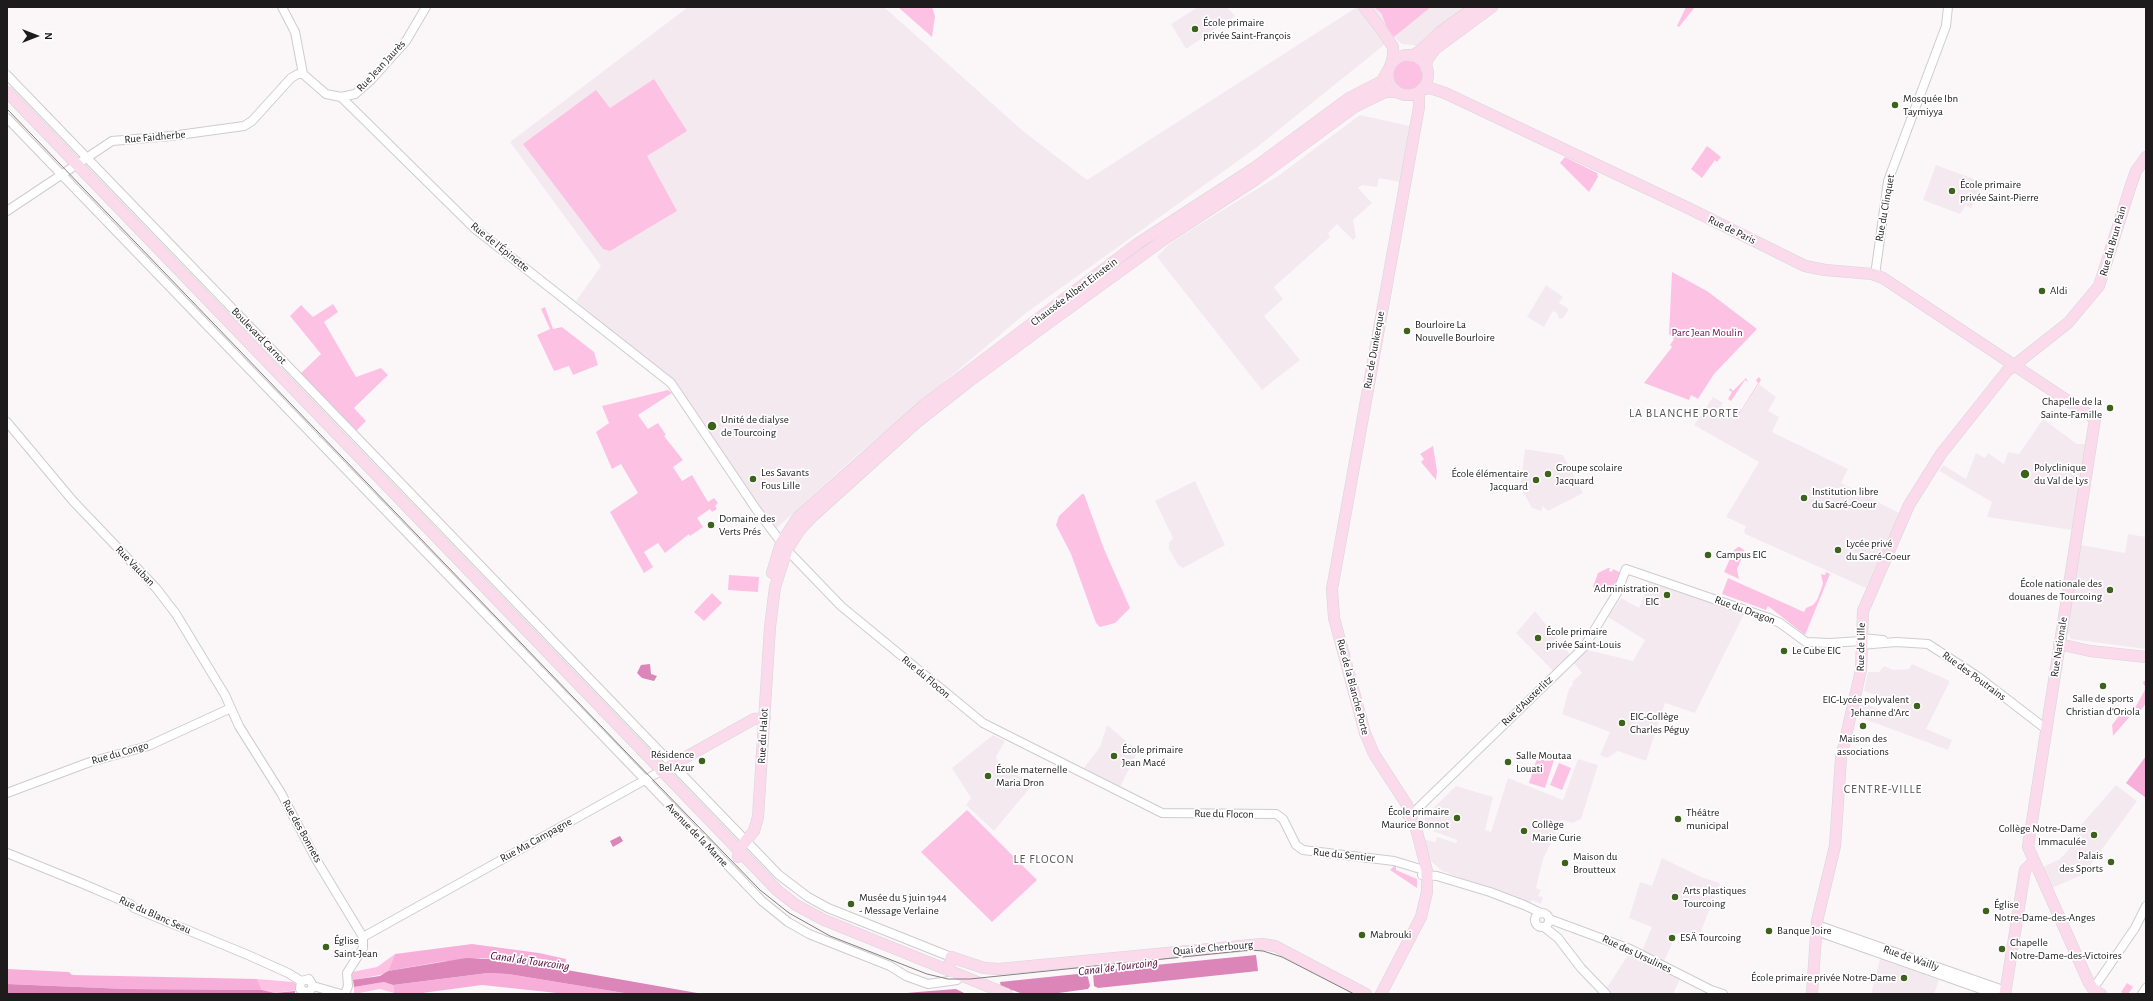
<!DOCTYPE html>
<html>
<head>
<meta charset="utf-8">
<style>
	body { margin:0 }
	#map { position:relative; width:2153px; height:1001px; overflow:hidden; background:#fbf7f9; font-family:"Alegreya Sans",sans-serif }
	canvas { display:block }
	.frame { position:absolute; inset:0; border:8px solid #1d1b1c; pointer-events:none }
	.north { position:absolute; left:16px; top:16px; width:40px; height:40px; -webkit-text-stroke:3px #fff; paint-order:stroke; rotate:90deg; font-size:11px; font-weight:700; line-height:16px; text-align:center; color:#1d1b1c }
	.north::after { content:''; display:block; margin:auto; width:14px; height:18px; background:#1d1b1c; clip-path:polygon(50% 0,100% 100%,50% 72%,0 100%) }
</style>
</head>
<body>
<div id="map">
<canvas width="2153" height="1001"></canvas>
<div class="frame"></div>
<div class="north">N</div>
</div>
<script>
const ctx = document.querySelector('canvas').getContext('2d');
ctx.lineJoin = 'round';
function fillPath(path, color) {
  ctx.fillStyle = color;
  ctx.fill(path, 'evenodd');
}
function toPath(rows) {
  const path = new Path2D();
  for (const r of rows) {
    if (r.length === 3) {
      path.moveTo(r[0] + r[2], r[1]);
      path.arc(r[0], r[1], r[2], 0, 2 * Math.PI);
      continue;
    }
    path.moveTo(r[0], r[1]);
    for (let i = 2; i < r.length; i += 2) path.lineTo(r[i], r[i + 1]);
  }
  return path;
}
function strokePath(path, color, width, dash) {
  ctx.strokeStyle = color;
  ctx.lineWidth = width;
  ctx.lineCap = dash ? 'butt' : 'round';
  ctx.setLineDash(dash || []);
  ctx.stroke(path);
}
function write(font, color, halo, rows, align = 'center') {
  ctx.font = font + ' "Alegreya Sans",sans-serif';
  ctx.lineWidth = 3.5;
  ctx.setLineDash([]);
  ctx.textBaseline = 'middle';
  ctx.strokeStyle = halo;
  ctx.fillStyle = color;
  for (const [text, x, y, turn = 0] of rows) {
    ctx.save();
    ctx.translate(x, y);
    ctx.rotate((+turn || 0) * Math.PI / 180);
    ctx.textAlign = isNaN(turn) ? turn : align;
    if (halo) ctx.strokeText(text, 0, 0);
    ctx.fillText(text, 0, 0);
    ctx.restore();
  }
}
const built = toPath([
	[688,7,884,7,1023,131,1087,180,1357,7,1376,7,1379,9,1387,28,1394,37,1431,7,1498,7,1432,54,1413,45,1402,44,1394,37,1256,148,1026,313,856,456,769,535,667,384,576,301,601,266,510,142],
	[1198,7,1227,7,1235,16,1186,49,1171,24],
	[1360,115,1410,126,1400,182,1379,178,1377,187,1362,185,1358,188,1372,203,1353,220,1356,237,1353,240,1337,224,1328,233,1330,237,1274,287,1283,299,1264,316,1300,360,1262,390,1157,257,1168,245,1184,234,1278,176],
	[1936,165,1982,182,1971,209,1966,205,1960,214,1923,200],
	[1546,285,1563,297,1559,303,1569,309,1563,318,1559,319,1557,313,1553,311,1544,327,1527,317],
	[1759,384,1776,397,1768,411,1779,417,1772,432,1848,469,1841,483,1899,513,1866,588,1745,534,1744,531,1746,526,1726,517,1759,462,1694,425,1713,397,1723,403,1721,406,1738,416],
	[2043,419,2077,444,2086,444,2072,530,1987,517,1992,502,1939,471,1943,465,1966,479,1976,453,1985,458,1988,453,2004,464,2008,452,2019,454],
	[1525,449,1563,455,1583,493,1548,511,1543,506,1541,511,1532,508,1520,487],
	[1195,481,1225,545,1183,568,1178,565,1169,549,1169,543,1173,538,1155,501],
	[2128,534,2146,537,2146,649,2071,639,2067,631,2081,545,2125,553],
	[1649,582,1744,614,1695,713,1665,703,1646,761,1618,751,1607,758,1600,755,1610,732,1562,714,1569,689,1573,684,1572,682,1582,673,1574,663,1588,650,1633,661,1645,640,1608,617,1621,598,1639,608],
	[1535,611,1569,653,1569,656,1553,671,1516,633],
	[1912,664,1950,681,1926,729,1952,740,1948,750,1856,716,1860,702,1894,715,1898,703,1864,691,1868,672,1879,672,1884,666,1893,670,1909,669],
	[1107,725,1138,751,1120,787,1083,769,1100,747],
	[993,735,1005,741,996,757,999,766,1034,783,994,831,966,805,971,798,952,768],
	[1578,759,1598,765,1581,819,1572,823,1562,820,1543,859,1536,888,1541,890,1538,896,1543,897,1541,904,1532,900,1531,903,1442,871,1431,861,1423,839,1435,842,1437,837,1456,843,1457,840,1433,831,1434,826,1424,820,1426,815,1456,786,1493,797,1485,830,1491,832,1508,778,1563,800],
	[2116,785,2137,801,2084,874,2052,888,2043,867,2060,859,2078,839,2075,832],
	[1662,858,1701,877,1720,883,1697,941,1677,933,1664,961,1642,951,1652,927,1629,918,1640,882,1652,886],
	[1630,952,1681,977,1673,994,1611,994,1606,989],
	[1880,959,1939,980,1934,994,1871,994]
]);
const green = toPath([
	[898,7,932,7,935,16,932,37],
	[1431,7,1394,37,1387,28,1381,13,1375,8],
	[1686,7,1695,7,1679,27,1677,26],
	[1408,75,16],
	[654,79,687,131,647,156,677,211,615,248,610,251,603,249,523,144,596,90,610,108],
	[1707,146,1721,157,1717,162,1715,160,1702,178,1691,169],
	[1565,157,1597,173,1598,177,1589,192,1560,163],
	[1672,272,1707,291,1757,329,1714,374,1698,399,1691,395,1689,400,1644,383,1672,347,1670,345,1674,339,1669,334],
	[333,304,338,312,324,322,356,377,381,368,388,375,354,408,366,421,356,431,300,374,321,354,290,316,301,305,313,317],
	[545,307,553,329,562,327,594,352,598,365,573,375,569,366,554,371,537,335,550,329,541,309],
	[1759,377,1761,380,1738,416,1734,413,1736,410,1740,412,1758,383,1756,380],
	[1746,378,1748,382,1745,380,1731,401,1728,399,1732,392,1729,390,1730,388,1733,391],
	[668,390,672,393,638,415,648,429,658,423,666,435,664,436,683,460,673,467,682,481,692,475,708,502,714,498,718,503,715,506,717,509,712,512,710,509,697,518,703,527,690,536,689,534,665,553,658,543,644,552,653,567,644,573,610,512,638,493,621,464,612,469,596,432,609,423,602,406],
	[1433,446,1437,471,1436,480,1421,462,1424,459,1420,454],
	[1082,494,1084,494,1104,549,1130,608,1115,623,1100,627,1096,623,1071,554,1056,525,1059,516],
	[1738,547,1740,547,1745,551,1737,569,1739,579,1724,572,1734,550],
	[1608,568,1610,568,1609,571,1612,572,1613,569,1621,573,1616,586,1599,593,1593,587,1598,573],
	[1826,572,1830,574,1805,635,1768,606,1766,610,1722,594,1728,578,1804,612,1806,608,1813,605,1817,600,1823,584,1821,574,1825,575],
	[729,575,759,577,758,592,728,590],
	[712,593,722,603,704,621,694,612],
	[2144,681,2146,681,2146,703,2136,717,2132,714,2113,736,2112,725,2125,708,2127,714,2136,706,2146,688,2143,683],
	[1539,752,1555,757,1545,788,1529,783],
	[1559,763,1571,768,1562,790,1550,785],
	[967,810,1037,880,992,922,921,852],
	[1394,866,1396,866,1396,870,1417,879,1417,888,1390,870],
	[395,954,388,971,384,974,351,981,352,972,377,967],
	[257,979,293,982,297,985,297,990,275,993,262,990],
	[384,982,393,985,394,993,380,989,354,994,354,987],
	[2127,983,2133,987,2128,994,2124,994,2121,992]
]);
const forest = toPath([
	[2146,756,2146,798,2126,783],
	[472,944,539,953,566,959,564,969,510,960,481,958,439,962,388,971,395,954],
	[7,969,69,972,72,975,257,979,262,990,126,989,7,984],
	[488,973,508,974,630,994,566,994,482,985,415,994,394,993,393,985]
]);
const water = toPath([
	[650,664,651,674,657,676,654,681,642,678,637,673,641,665],
	[620,836,623,841,613,847,610,841],
	[1256,955,1258,971,1098,988,1094,986,1093,974,1095,971],
	[466,958,510,960,703,994,630,994,508,974,488,973,393,985,384,982,354,987,353,980,380,976,388,971],
	[1087,973,1090,986,1088,989,1051,994,1023,994,1012,990,1011,992,1001,987,1000,982],
	[7,984,126,989,262,990,275,993,295,991,295,994,7,994],
	[956,989,966,994,896,994,918,992]
]);
const minor = toPath([
	[282,7,295,32,303,74],
	[303,74,326,94,341,97,355,94,371,80,406,41,426,7],
	[7,75,779,875,808,897,828,908,951,957],
	[341,97,474,228,671,383,756,509,787,550,841,606,983,723,1162,813,1276,814,1283,819,1296,845,1303,850,1394,861,1427,871],
	[7,118,762,901,788,922,809,934,890,966,906,976,928,984,957,980],
	[7,211,112,141,171,136,244,126,252,121,291,78,298,74,303,74],
	[1875,275,1888,181,1946,26,1948,7],
	[7,422,73,501,156,588,176,614,225,695,239,726,281,793,317,861,363,937],
	[1861,638,1883,640],
	[1861,645,1896,642,1928,644,1977,676,2046,729],
	[7,793,90,762,148,746,231,708],
	[1407,815,1416,810,1584,647,1617,593,1626,569,1769,618,1780,623,1806,642,1830,643,1861,641],
	[7,853,81,883,130,904,134,908,248,955,288,973,301,981],
	[1422,875,1437,876,1490,892,1524,905,1541,913],
	[1542,920,7],
	[1549,919,1630,949,1711,990,1723,994],
	[1817,925,2006,991],
	[1544,927,1558,938,1581,968,1606,994],
	[1816,931,1995,994],
	[301,981,300,989,305,992,310,991,313,986],
	[301,981,309,979,313,986],
	[313,986,341,994],
	[2093,989,2135,928,2146,906],
	[345,994,348,986,347,973,363,948,363,937,661,771],
	[2142,994,2146,988]
]);
const major = toPath([
	[1364,7,1382,30,1393,47,1393,56,1391,64],
	[1408,75,20],
	[1411,56,1420,51,1440,32,1475,7],
	[1426,68,1427,60,1435,49,1492,7],
	[1421,90,1430,88,1445,93,1686,207,1805,266,1825,270,1872,274,1883,278,2095,419,2028,847,2089,983,2093,989,2101,994],
	[7,92,778,891,796,905,824,920,1007,994],
	[772,573,781,543,798,517,924,405,1137,244,1254,168,1349,98,1382,81,1388,70],
	[2059,644,2090,651,2146,657],
	[661,771,754,719,765,718],
	[738,857,740,848,754,831,758,817,770,627,775,587,787,550,799,531,813,516,916,423,967,383,1050,322,1166,238,1255,180,1356,106,1385,92,1397,92],
	[948,969,951,957,984,968,999,969,1262,944,1275,946,1366,994],
	[1381,994,1421,917,1427,892,1427,871,1417,832,1407,805,1374,754,1365,733,1334,618,1332,589,1419,107,1419,92],
	[1812,994,1817,921,1835,846,1841,758,1861,670,1863,611,1909,505,1941,454,2007,371,2068,323,2099,286,2130,188,2136,171,2146,157],
	[2005,994,2025,870,2033,862]
]);
const tram = toPath([
	[7,109,625,751,760,890,789,913,830,936,927,974,948,979,970,979,1250,950,1263,951,1282,957,1354,994]
]);
const markers = [
	[1195,29,4,"#3c621c"],
	[1895,105,4,"#3c621c"],
	[1952,191,4,"#3c621c"],
	[2042,291,4,"#3c621c"],
	[1407,331,4,"#3c621c"],
	[2110,408,4,"#3c621c"],
	[712,426,5,"#3c621c"],
	[1548,474,4,"#3c621c"],
	[2025,474,5,"#3c621c"],
	[753,479,4,"#3c621c"],
	[1536,480,4,"#3c621c"],
	[1804,498,4,"#3c621c"],
	[711,525,4,"#3c621c"],
	[1838,550,4,"#3c621c"],
	[1708,555,4,"#3c621c"],
	[2110,590,4,"#3c621c"],
	[1667,595,4,"#3c621c"],
	[1538,638,4,"#3c621c"],
	[1784,651,4,"#3c621c"],
	[2103,686,4,"#3c621c"],
	[1917,706,4,"#3c621c"],
	[1622,723,4,"#3c621c"],
	[1863,726,4,"#3c621c"],
	[1114,756,4,"#3c621c"],
	[702,761,4,"#3c621c"],
	[1508,762,4,"#3c621c"],
	[988,776,4,"#3c621c"],
	[1457,818,4,"#3c621c"],
	[1678,819,4,"#3c621c"],
	[1524,831,4,"#3c621c"],
	[2094,835,4,"#3c621c"],
	[2111,862,4,"#3c621c"],
	[1565,863,4,"#3c621c"],
	[1675,897,4,"#3c621c"],
	[851,904,4,"#3c621c"],
	[1986,911,4,"#3c621c"],
	[1769,931,4,"#3c621c"],
	[1362,935,4,"#3c621c"],
	[1672,938,4,"#3c621c"],
	[326,947,4,"#3c621c"],
	[2002,949,4,"#3c621c"],
	[1904,978,4,"#3c621c"]
];
const poiNames = [
	["École primaire",1203,23],
	["privée Saint-François",1203,36],
	["Mosquée Ibn",1903,99],
	["Taymiyya",1903,112],
	["École primaire",1960,185],
	["privée Saint-Pierre",1960,198],
	["Aldi",2050,291],
	["Bourloire La",1415,325],
	["Nouvelle Bourloire",1415,338],
	["Chapelle de la",2102,402,"right"],
	["Sainte-Famille",2102,415,"right"],
	["Unité de dialyse",721,420],
	["de Tourcoing",721,433],
	["Groupe scolaire",1556,468],
	["Jacquard",1556,481],
	["Polyclinique",2034,468],
	["du Val de Lys",2034,481],
	["Les Savants",761,473],
	["Fous Lille",761,486],
	["École élémentaire",1528,474,"right"],
	["Jacquard",1528,487,"right"],
	["Institution libre",1812,492],
	["du Sacré-Coeur",1812,505],
	["Domaine des",719,519],
	["Verts Prés",719,532],
	["Lycée privé",1846,544],
	["du Sacré-Coeur",1846,557],
	["Campus EIC",1716,555],
	["École nationale des",2102,584,"right"],
	["douanes de Tourcoing",2102,597,"right"],
	["Administration",1659,589,"right"],
	["EIC",1659,602,"right"],
	["École primaire",1546,632],
	["privée Saint-Louis",1546,645],
	["Le Cube EIC",1792,651],
	["Salle de sports",2103,699,"center"],
	["Christian d'Oriola",2103,712,"center"],
	["EIC-Lycée polyvalent",1909,700,"right"],
	["Jehanne d'Arc",1909,713,"right"],
	["EIC-Collège",1630,717],
	["Charles Péguy",1630,730],
	["Maison des",1863,739,"center"],
	["associations",1863,752,"center"],
	["École primaire",1122,750],
	["Jean Macé",1122,763],
	["Résidence",694,755,"right"],
	["Bel Azur",694,768,"right"],
	["Salle Moutaa",1516,756],
	["Louati",1516,769],
	["École maternelle",996,770],
	["Maria Dron",996,783],
	["École primaire",1449,812,"right"],
	["Maurice Bonnot",1449,825,"right"],
	["Théâtre",1686,813],
	["municipal",1686,826],
	["Collège",1532,825],
	["Marie Curie",1532,838],
	["Collège Notre-Dame",2086,829,"right"],
	["Immaculée",2086,842,"right"],
	["Palais",2103,856,"right"],
	["des Sports",2103,869,"right"],
	["Maison du",1573,857],
	["Broutteux",1573,870],
	["Arts plastiques",1683,891],
	["Tourcoing",1683,904],
	["Musée du 5 juin 1944",859,898],
	["- Message Verlaine",859,911],
	["Église",1994,905],
	["Notre-Dame-des-Anges",1994,918],
	["Banque Joire",1777,931],
	["Mabrouki",1370,935],
	["ESÄ Tourcoing",1680,938],
	["Église",334,941],
	["Saint-Jean",334,954],
	["Chapelle",2010,943],
	["Notre-Dame-des-Victoires",2010,956],
	["École primaire privée Notre-Dame",1896,978,"right"]
];
const streetNames = [
	["Rue Jean Jaurès",381,66,-47],
	["Rue Faidherbe",155,137,-5],
	["Rue du Clinquet",1885,208,-80],
	["Rue de Paris",1732,230,26],
	["Rue du Brun Pain",2113,241,-74],
	["Rue de l'Épinette",500,247,39],
	["Chaussée Albert Einstein",1074,292,-37],
	["Boulevard Carnot",259,336,46],
	["Rue de Dunkerque",1374,350,-80],
	["Rue Vauban",135,566,46],
	["Rue du Dragon",1745,610,20],
	["Rue de Lille",1861,647,-89],
	["Rue Nationale",2059,647,-81],
	["Rue des Poutrains",1974,676,36],
	["Rue du Flocon",926,677,40],
	["Rue de la Blanche Porte",1353,687,75],
	["Rue d'Austerlitz",1527,701,-44],
	["Rue du Halot",763,736,-87],
	["Rue du Congo",120,753,-16],
	["Rue du Flocon",1224,814,1],
	["Rue des Bonnets",302,831,61],
	["Avenue de la Marne",697,835,46],
	["Rue Ma Campagne",536,840,-29],
	["Rue du Sentier",1344,855,6],
	["Rue du Blanc Seau",155,915,24],
	["Quai de Cherbourg",1213,948,-5],
	["Rue des Ursulines",1637,954,25],
	["Rue de Wailly",1911,958,19]
];
const parkNames = [
	["Parc Jean Moulin",1707,333]
];
const neighbourhoodNames = [
	["LA BLANCHE PORTE",1684,413],
	["CENTRE-VILLE",1883,789],
	["LE FLOCON",1044,859]
];
const waterNames = [
	["Canal de Tourcoing",530,961,8],
	["Canal de Tourcoing",1118,967,-7]
];
fillPath(built, '#f5e9f0');
fillPath(green, '#fdc2e3');
fillPath(forest, '#f7afd9');
fillPath(water, '#db85b9');
strokePath(minor, '#cfccce', 10);
strokePath(major, '#d6d6d6', 12);
strokePath(minor, '#fff', 8);
strokePath(major, '#fbdaec', 11);
strokePath(tram, '#827f81', 1);
for (const [x, y, r, color] of markers) {
  const dot = new Path2D();
  dot.arc(x, y, r, 0, 2 * Math.PI);
  ctx.fillStyle = color;
  ctx.fill(dot);
  strokePath(dot, '#fff', 1.5);
}
write('11px', '#1d1b1c', '#fff', poiNames, 'left');
write('11px', '#1d1b1c', '#fff', streetNames);
write('11px', '#750c56', '#fff', parkNames);
ctx.letterSpacing = '1px';
write('12px', '#575455', '#fff', neighbourhoodNames);
ctx.letterSpacing = '0px';
write('italic 12px', '#4e0038', '#fff', waterNames);
</script>
</body>
</html>
